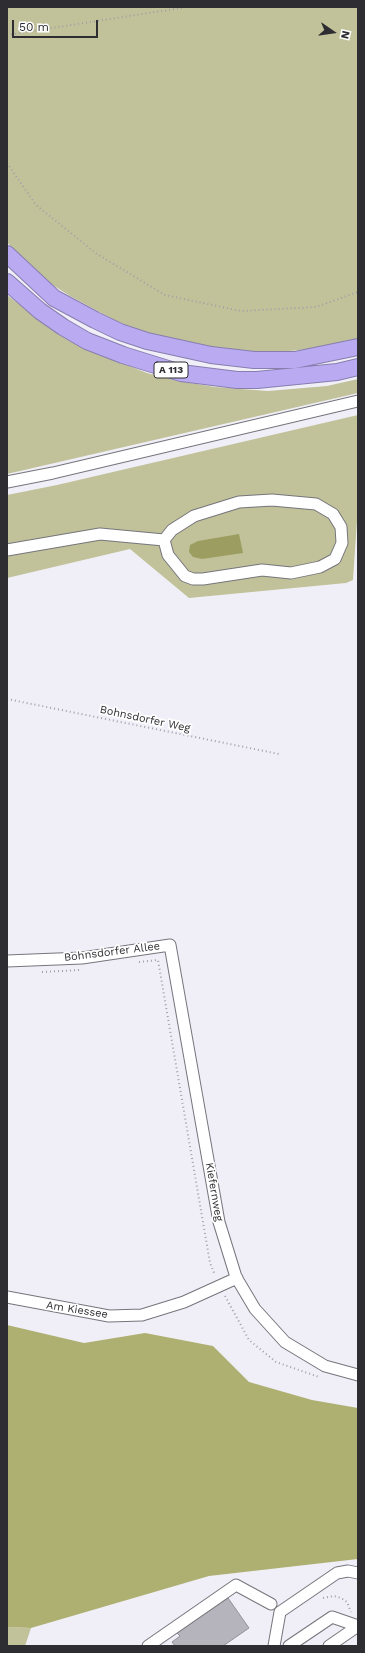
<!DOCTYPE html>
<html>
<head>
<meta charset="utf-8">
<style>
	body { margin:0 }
	#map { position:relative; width:365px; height:1653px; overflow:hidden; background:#f0eff8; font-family:"Work Sans",sans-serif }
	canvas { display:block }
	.frame { position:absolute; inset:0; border:8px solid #2e2d31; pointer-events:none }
	.north { position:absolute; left:313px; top:12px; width:40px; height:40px; -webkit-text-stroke:3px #fff; paint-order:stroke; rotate:103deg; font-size:11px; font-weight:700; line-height:16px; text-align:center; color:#2e2d31 }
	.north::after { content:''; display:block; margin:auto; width:14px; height:18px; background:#2e2d31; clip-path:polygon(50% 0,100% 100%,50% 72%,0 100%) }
	.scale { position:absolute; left:12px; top:20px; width:86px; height:18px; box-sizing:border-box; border:2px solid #2e2d31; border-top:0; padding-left:5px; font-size:12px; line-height:14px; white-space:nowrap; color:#2e2d31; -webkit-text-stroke:3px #fff; paint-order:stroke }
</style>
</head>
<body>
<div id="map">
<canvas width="365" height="1653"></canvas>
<div class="frame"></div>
<div class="north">N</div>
<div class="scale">50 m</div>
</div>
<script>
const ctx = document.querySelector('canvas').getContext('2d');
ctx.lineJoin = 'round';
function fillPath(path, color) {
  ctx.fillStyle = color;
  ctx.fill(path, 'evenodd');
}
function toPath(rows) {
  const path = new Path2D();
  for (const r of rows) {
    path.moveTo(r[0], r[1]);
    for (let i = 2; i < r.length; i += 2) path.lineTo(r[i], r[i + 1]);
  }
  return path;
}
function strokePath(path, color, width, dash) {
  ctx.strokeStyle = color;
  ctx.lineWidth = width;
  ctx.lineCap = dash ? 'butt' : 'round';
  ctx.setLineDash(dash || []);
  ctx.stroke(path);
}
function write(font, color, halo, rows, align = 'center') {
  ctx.font = font + ' "Work Sans",sans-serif';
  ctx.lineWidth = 3.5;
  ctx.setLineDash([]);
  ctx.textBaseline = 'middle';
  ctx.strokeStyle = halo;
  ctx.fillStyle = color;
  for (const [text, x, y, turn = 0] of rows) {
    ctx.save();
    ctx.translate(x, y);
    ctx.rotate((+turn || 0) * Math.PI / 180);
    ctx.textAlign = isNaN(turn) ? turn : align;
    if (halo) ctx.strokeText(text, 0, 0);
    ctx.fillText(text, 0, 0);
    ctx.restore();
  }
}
const green = toPath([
	[7,7,358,7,358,340,321,348,268,353,206,349,155,336,116,321,70,296,48,282,14,250,7,242],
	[7,295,37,318,99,354,147,373,178,381,215,387,268,391,327,386,358,379,358,393,7,474],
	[358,415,358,506,353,580,346,583,189,598,130,549,7,578,7,495,57,485],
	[7,1627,31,1628,25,1646,7,1646]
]);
const forest = toPath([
	[7,1325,84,1343,145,1333,213,1346,249,1382,312,1400,358,1408,358,1559,209,1576,31,1628,7,1627]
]);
const water = toPath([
	[239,534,243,553,202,559,193,557,189,552,190,545,198,541]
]);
const building = toPath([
	[228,1598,249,1628,223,1646,175,1646,172,1642,180,1636,177,1633,228,1598]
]);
const path = toPath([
	[7,35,187,7],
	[7,163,36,205,97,254,165,295,241,311,316,307,358,292],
	[7,699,279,754],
	[139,962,158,960,210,1263,215,1275],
	[42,972,80,970],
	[225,1296,249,1340,276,1362,319,1377],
	[323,1598,334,1596,341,1598,347,1602,351,1612]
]);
const minor = toPath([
	[7,482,53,473,358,401],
	[272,500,316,504,333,514,341,527,342,543,335,559,320,567,291,573,262,570,203,579,193,579,185,576,168,555,164,540,172,530,194,516,239,502,272,500],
	[7,550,100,534,164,540],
	[7,961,82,958,170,945,219,1222,236,1277,255,1309,285,1342,325,1366,358,1375],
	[7,1297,109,1316,142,1315,184,1302,237,1278],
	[148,1646,236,1585,271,1604],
	[274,1646,280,1612,337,1573,348,1571,358,1573],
	[289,1646,332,1617,358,1626],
	[329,1646,358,1626]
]);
const highway = toPath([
	[7,254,54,298,95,320,120,332,147,341,211,355,254,360,295,360,358,347],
	[7,282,40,311,63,327,87,341,123,355,181,373,237,380,257,380,337,372,358,367]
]);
const shields = [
	[171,370,34]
];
const shieldNames = [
	["A 113",171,370]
];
const streetNames = [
	["Bohnsdorfer Weg",145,719,12],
	["Bohnsdorfer Allee",112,952,-7],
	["Kiefernweg",214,1192,80],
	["Am Kiessee",77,1310,9]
];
fillPath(green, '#c1c29a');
fillPath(forest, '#aeb072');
fillPath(water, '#9c9d60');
fillPath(building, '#b5b3bc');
strokePath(building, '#929199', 1);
strokePath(minor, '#76757c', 13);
strokePath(highway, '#887eae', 18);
strokePath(path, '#a09fa6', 2, [1, 3]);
strokePath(minor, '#fff', 11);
strokePath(highway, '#b9aaf2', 16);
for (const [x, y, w] of shields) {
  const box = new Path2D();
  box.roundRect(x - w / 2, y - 8, w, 16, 3);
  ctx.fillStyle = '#fff';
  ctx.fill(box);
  strokePath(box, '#2e2d31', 1);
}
write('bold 10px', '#2e2d31', null, shieldNames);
write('11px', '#2e2d31', '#fff', streetNames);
</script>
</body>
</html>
